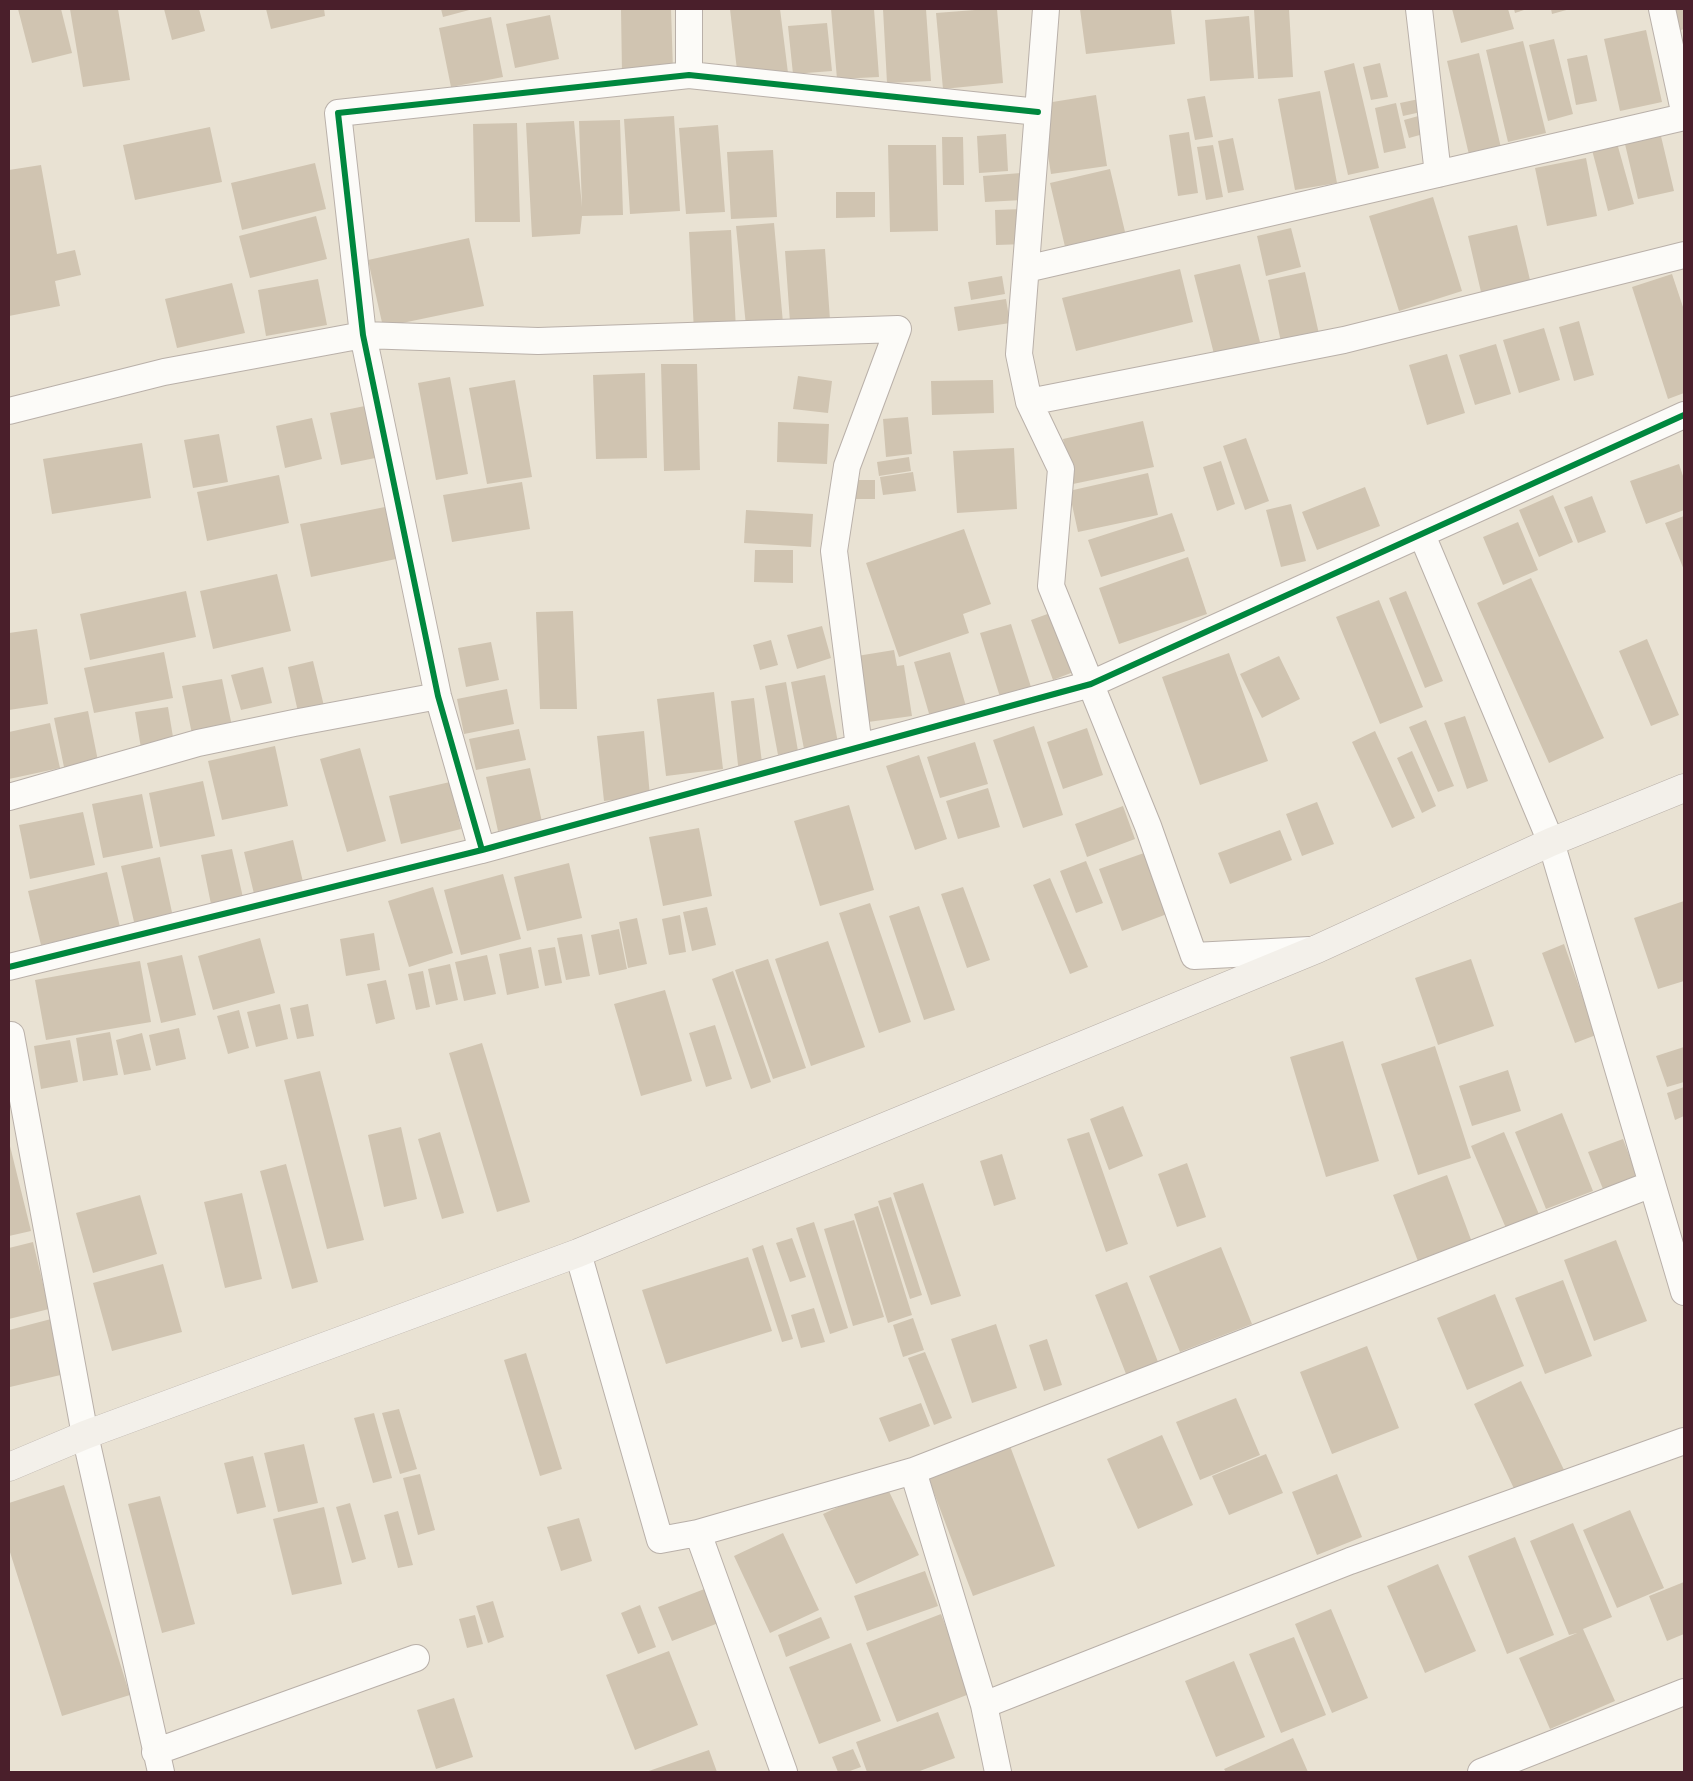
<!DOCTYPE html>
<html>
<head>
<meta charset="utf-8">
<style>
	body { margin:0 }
	#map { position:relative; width:1693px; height:1781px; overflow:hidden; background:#e9e2d3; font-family:"Indie Flower",sans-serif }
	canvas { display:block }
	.frame { position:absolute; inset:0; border:10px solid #4a1f2b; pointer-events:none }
</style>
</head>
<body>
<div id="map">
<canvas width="1693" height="1781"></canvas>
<div class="frame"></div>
</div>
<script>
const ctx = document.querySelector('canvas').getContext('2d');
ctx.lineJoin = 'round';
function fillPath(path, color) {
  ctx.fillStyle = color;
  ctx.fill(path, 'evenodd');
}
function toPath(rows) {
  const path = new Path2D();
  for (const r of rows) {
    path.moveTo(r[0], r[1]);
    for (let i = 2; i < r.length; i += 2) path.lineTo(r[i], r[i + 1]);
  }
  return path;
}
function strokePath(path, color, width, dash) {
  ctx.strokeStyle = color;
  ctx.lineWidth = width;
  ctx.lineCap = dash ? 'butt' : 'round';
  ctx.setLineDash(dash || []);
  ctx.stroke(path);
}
const building = toPath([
	[18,9,61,9,72,53,32,63],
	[70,9,118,9,130,80,83,87],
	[164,9,199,9,205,31,172,40],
	[266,9,324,9,325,16,271,29],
	[441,9,473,9,443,17],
	[621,9,671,9,673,71,622,73],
	[730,9,780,9,788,73,738,79],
	[831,9,874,9,879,77,837,79],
	[883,9,926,9,931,81,887,83],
	[988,9,997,9,1003,83,943,89,936,13],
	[1080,9,1171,9,1175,44,1086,54],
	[1254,9,1289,9,1293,77,1258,79],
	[1452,9,1508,9,1514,29,1461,43],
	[1514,9,1527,9,1515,13],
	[1551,9,1570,9,1552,14],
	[1672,9,1684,9,1684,29,1678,31],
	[550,15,559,59,515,68,506,24],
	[1249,16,1254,78,1210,81,1205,20],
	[491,17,503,77,451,87,439,28],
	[827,23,832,71,793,74,788,26],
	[1646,30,1662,102,1620,111,1604,39],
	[1554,39,1573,114,1548,121,1529,45],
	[1523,41,1546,133,1508,142,1486,50],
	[1479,53,1502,152,1470,159,1447,61],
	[1587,55,1597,101,1576,105,1567,59],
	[1354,63,1379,168,1348,175,1324,71],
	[1380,63,1388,97,1371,100,1363,67],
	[1320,91,1337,183,1295,190,1278,99],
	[1096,95,1107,166,1051,174,1040,104],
	[1205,96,1213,137,1195,140,1187,99],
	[1419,99,1421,112,1403,116,1400,103],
	[1396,103,1406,148,1384,153,1375,108],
	[1422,115,1427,133,1409,138,1404,120],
	[674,116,680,211,630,214,624,119],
	[620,120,623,215,582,216,580,234,532,237,526,123,574,121,582,207,579,121],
	[517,123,520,222,475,222,473,124],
	[718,125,725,212,686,214,679,128],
	[210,127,222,182,135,200,123,145],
	[1189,132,1198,193,1178,196,1169,135],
	[1660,132,1674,191,1638,199,1624,140],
	[1006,134,1008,171,979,173,977,136],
	[942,137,963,137,964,185,943,185],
	[1233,138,1244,190,1228,193,1218,141],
	[1617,143,1634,204,1608,211,1592,150],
	[888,145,936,145,938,231,890,232],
	[1213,145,1223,197,1206,200,1197,147],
	[773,150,777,217,731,219,727,152],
	[1586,158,1597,216,1547,226,1535,168],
	[315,163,326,209,242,230,231,183],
	[41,165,57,254,75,250,81,275,55,281,60,306,9,316,9,170],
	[1110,169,1126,236,1066,251,1050,183],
	[1021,173,1023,200,985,202,983,176],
	[836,192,875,192,875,217,836,218],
	[1433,197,1462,291,1399,311,1369,216],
	[1024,209,1026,244,996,245,995,210],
	[316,216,327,259,250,278,239,236],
	[774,223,783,323,746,326,736,226],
	[1517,225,1530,280,1481,292,1468,236],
	[1291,228,1301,267,1266,276,1257,236],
	[731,230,736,330,694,332,689,232],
	[469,238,484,306,383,327,368,260],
	[825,249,830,320,790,322,785,251],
	[1240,264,1261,346,1215,358,1194,275],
	[1180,269,1193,322,1076,351,1062,298],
	[1305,272,1319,334,1281,342,1268,280],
	[1672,274,1684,310,1684,393,1668,399,1632,287],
	[1002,276,1005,294,971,300,968,282],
	[318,279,327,325,266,336,258,290],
	[232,283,245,333,177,348,165,299],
	[1006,299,1010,323,958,331,954,307],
	[1579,321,1594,375,1574,381,1559,327],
	[1544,328,1560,380,1519,393,1503,340],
	[1496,344,1511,394,1475,405,1459,355],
	[1447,354,1465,413,1427,425,1409,365],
	[661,364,697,364,700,470,664,471],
	[645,373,647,458,596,459,593,375],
	[798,376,832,381,828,413,793,409],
	[450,377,468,474,436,480,418,383],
	[515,380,532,477,487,484,469,388],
	[993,380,994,413,932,415,931,381],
	[375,404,385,456,341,465,330,413],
	[908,417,912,454,886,457,883,419],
	[312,418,322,459,285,468,276,426],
	[1143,421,1154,467,1073,484,1063,439],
	[778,422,829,424,827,464,777,462],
	[219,434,228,482,193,488,184,440],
	[1246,438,1269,501,1245,510,1223,446],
	[142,443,151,498,52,514,43,459],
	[1014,448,1017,509,957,513,953,451],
	[909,457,911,471,879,476,877,462],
	[1221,461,1235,504,1217,511,1203,467],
	[1679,464,1684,479,1684,510,1646,524,1630,481],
	[913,472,916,491,883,495,880,477],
	[1148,473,1158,515,1078,532,1069,491],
	[279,475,289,523,207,541,197,492],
	[853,480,875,480,875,499,853,499],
	[522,482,530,529,452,542,443,495],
	[1365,487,1380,526,1317,550,1302,512],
	[1553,495,1573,542,1539,557,1519,510],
	[1592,496,1606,532,1578,543,1564,507],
	[1291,504,1306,561,1281,567,1266,510],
	[385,507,396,559,311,577,300,524],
	[746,510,813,514,811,547,744,543],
	[1172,513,1185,551,1101,577,1088,540],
	[1684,516,1684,570,1665,523],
	[1518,522,1538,570,1503,585,1483,537],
	[964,529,991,604,963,614,969,633,899,657,866,563],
	[755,550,793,550,793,583,754,582],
	[1188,557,1207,614,1119,644,1099,588],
	[277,574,291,631,213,649,200,591],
	[1531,578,1604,738,1549,763,1477,603],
	[186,591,196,637,90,660,80,614],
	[1406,591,1443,681,1425,688,1389,598],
	[1379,600,1423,707,1380,724,1336,617],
	[573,611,577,709,540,709,536,612],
	[1053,612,1076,671,1053,680,1031,620],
	[1011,624,1031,687,1000,697,980,633],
	[822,626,831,658,797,669,787,635],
	[37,629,48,704,9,710,9,633],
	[1647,639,1679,715,1651,726,1619,651],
	[771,640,778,665,760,670,753,645],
	[491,642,499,680,466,687,458,648],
	[894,650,897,666,904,665,912,716,868,722,857,656],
	[164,652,173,698,94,713,84,668],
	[950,652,968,713,932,724,914,662],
	[1229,653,1268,761,1200,785,1162,677],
	[1279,656,1300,699,1262,718,1240,674],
	[313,661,324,706,298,712,288,667],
	[263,667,272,703,241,710,231,675],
	[825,675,839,748,805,754,791,682],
	[222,679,232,726,192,734,182,686],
	[786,682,798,751,778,755,765,686],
	[507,689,514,724,464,734,457,699],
	[714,692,723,769,666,776,657,699],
	[754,698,763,771,739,774,731,701],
	[168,707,174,743,141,748,135,712],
	[88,711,99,766,65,772,54,718],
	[1465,716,1488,781,1467,789,1444,723],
	[1426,720,1454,786,1438,792,1409,727],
	[50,723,60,768,9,779,9,732],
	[1034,726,1063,815,1023,828,993,740],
	[1087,728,1103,775,1063,789,1047,742],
	[519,729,526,760,476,770,469,739],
	[644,731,650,796,604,801,597,736],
	[1375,731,1415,818,1392,828,1352,742],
	[975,742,988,784,940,798,927,757],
	[275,746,288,806,222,820,208,761],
	[360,748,386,841,347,852,320,759],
	[1412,751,1436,806,1422,813,1397,758],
	[919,755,947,839,915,850,886,766],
	[530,768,542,822,498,831,486,777],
	[203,781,215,836,160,847,149,793],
	[450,782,461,829,401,844,389,796],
	[988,788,1000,827,958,839,946,801],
	[142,794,153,848,103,858,92,804],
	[1317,802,1334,844,1302,856,1286,814],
	[849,805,874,890,820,906,794,821],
	[1123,806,1135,839,1087,857,1075,824],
	[83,812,95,865,30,879,19,825],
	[699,828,712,896,663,906,649,837],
	[1280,830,1292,860,1230,884,1218,853],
	[293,840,304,886,255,898,244,852],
	[232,849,244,902,212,909,201,855],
	[1144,853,1167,914,1122,931,1099,869],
	[160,857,173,917,135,926,121,866],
	[1086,861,1103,903,1076,913,1060,871],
	[569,863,582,918,527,931,514,877],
	[107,872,120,927,41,945,28,891],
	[503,874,521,939,461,955,444,890],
	[1050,878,1088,967,1070,974,1033,885],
	[433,887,453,953,409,967,388,901],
	[963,887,990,960,967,968,941,894],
	[1684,901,1684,981,1658,989,1634,918],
	[870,903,911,1022,879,1033,839,913],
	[919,906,955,1010,924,1020,889,916],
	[707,907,716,945,692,951,683,912],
	[680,915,686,952,669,955,662,919],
	[637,918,647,964,628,968,619,922],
	[619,929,627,969,599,975,591,935],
	[374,933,380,970,346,976,340,939],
	[582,934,590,976,566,980,557,938],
	[260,938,275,993,213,1010,198,956],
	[828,941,865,1047,811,1066,775,959],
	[1564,944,1596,1035,1575,1043,1542,953],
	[531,947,539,988,507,995,499,954],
	[555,947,562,983,545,986,538,950],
	[182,955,196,1015,161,1023,147,963],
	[487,955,496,994,464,1001,455,962],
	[768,959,806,1068,773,1079,735,970],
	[1471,959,1494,1026,1438,1045,1415,978],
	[140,961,151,1022,46,1040,35,980],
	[450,964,458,1000,436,1005,428,969],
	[423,971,430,1007,416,1010,408,974],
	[733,971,771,1082,751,1089,712,979],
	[386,980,395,1019,376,1024,367,984],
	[665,990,692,1081,641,1096,614,1004],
	[280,1004,288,1039,256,1047,247,1012],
	[308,1004,314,1036,297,1039,290,1008],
	[239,1010,249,1048,228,1054,217,1016],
	[715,1025,732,1079,706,1087,689,1033],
	[179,1028,186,1059,156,1066,149,1035],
	[110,1032,118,1075,83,1081,76,1038],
	[142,1033,151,1070,124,1075,116,1040],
	[70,1040,78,1082,41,1089,34,1046],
	[1343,1041,1379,1161,1326,1177,1290,1057],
	[482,1043,530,1202,497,1212,449,1053],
	[1435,1046,1471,1158,1418,1175,1381,1064],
	[1684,1047,1684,1082,1667,1087,1656,1056],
	[1508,1070,1521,1111,1472,1126,1459,1086],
	[320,1071,364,1240,327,1249,284,1080],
	[1684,1087,1684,1116,1675,1120,1667,1093],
	[1123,1106,1143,1156,1109,1170,1090,1119],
	[1562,1113,1593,1191,1546,1209,1515,1132],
	[401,1127,417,1199,384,1207,368,1135],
	[440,1132,464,1213,442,1219,418,1139],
	[1089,1132,1128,1244,1106,1252,1067,1139],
	[1504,1132,1541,1219,1508,1233,1471,1146],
	[1623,1139,1637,1176,1603,1189,1588,1152],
	[9,1142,31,1231,9,1236],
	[1002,1154,1016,1199,994,1206,980,1161],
	[1187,1163,1206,1217,1177,1227,1158,1174],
	[286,1164,318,1282,292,1289,260,1171],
	[1447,1175,1473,1245,1419,1264,1393,1195],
	[923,1183,961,1296,931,1305,893,1193],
	[242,1193,262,1279,225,1288,204,1202],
	[140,1195,157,1254,93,1273,76,1213],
	[891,1197,922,1295,910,1299,878,1201],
	[878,1206,912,1315,888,1323,854,1214],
	[854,1220,884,1317,853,1326,824,1229],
	[814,1222,848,1328,830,1334,796,1228],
	[792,1238,806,1277,790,1282,776,1243],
	[1616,1240,1647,1321,1594,1341,1564,1260],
	[33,1242,49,1309,9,1319,9,1248],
	[763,1245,793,1339,782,1342,752,1249],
	[1221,1247,1252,1324,1180,1352,1149,1276],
	[748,1257,772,1331,666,1364,642,1290],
	[163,1264,182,1332,112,1351,93,1283],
	[1563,1280,1592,1356,1545,1374,1515,1298],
	[1127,1282,1160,1367,1128,1379,1095,1295],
	[1495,1294,1524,1366,1467,1390,1437,1318],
	[814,1308,825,1342,801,1348,791,1315],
	[55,1318,69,1373,10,1387,9,1380,9,1330],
	[913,1318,924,1350,903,1357,893,1325],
	[996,1324,1017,1388,972,1403,951,1339],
	[1047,1339,1062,1385,1044,1391,1029,1345],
	[1367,1346,1399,1428,1332,1454,1300,1372],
	[925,1352,952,1418,934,1425,908,1358],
	[526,1353,562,1469,540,1476,504,1360],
	[1521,1381,1565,1472,1517,1495,1474,1404],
	[1236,1398,1260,1455,1200,1480,1176,1422],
	[921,1403,930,1426,889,1442,879,1418],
	[399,1409,417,1469,400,1474,382,1413],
	[374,1413,392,1478,373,1483,354,1418],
	[1162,1435,1193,1505,1138,1529,1107,1459],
	[304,1444,318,1503,278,1512,264,1453],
	[1010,1446,1055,1566,973,1596,928,1477],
	[1266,1454,1283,1493,1229,1515,1212,1476],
	[253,1456,266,1507,237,1514,224,1463],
	[420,1474,435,1530,418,1535,403,1478],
	[1337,1474,1362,1537,1317,1555,1292,1492],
	[64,1485,130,1695,62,1716,9,1549,9,1503],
	[886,1485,919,1555,856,1584,823,1514],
	[160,1496,195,1624,162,1633,128,1504],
	[350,1503,366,1559,352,1563,336,1507],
	[324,1507,342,1584,292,1595,273,1519],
	[1630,1510,1664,1588,1617,1608,1583,1530],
	[398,1511,413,1565,398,1568,384,1515],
	[579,1518,592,1561,561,1571,547,1527],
	[1573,1523,1612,1617,1583,1629,1615,1701,1550,1729,1519,1658,1577,1633,1569,1635,1530,1541],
	[783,1533,819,1610,770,1633,734,1556],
	[1515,1537,1554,1635,1507,1654,1468,1556],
	[1438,1564,1476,1651,1425,1673,1387,1586],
	[925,1571,938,1606,867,1631,854,1596],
	[1684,1582,1684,1634,1667,1641,1649,1596],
	[707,1588,721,1622,672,1641,658,1607],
	[493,1601,504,1637,488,1643,476,1606],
	[640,1605,656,1647,638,1654,621,1613],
	[1331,1609,1368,1698,1332,1713,1295,1624],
	[941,1614,972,1693,897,1722,866,1643],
	[475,1615,483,1644,467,1648,459,1619],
	[821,1617,830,1638,786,1657,778,1635],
	[1294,1637,1326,1715,1281,1733,1249,1654],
	[851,1643,881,1721,819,1744,789,1667],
	[669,1651,698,1725,635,1750,606,1675],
	[1234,1661,1265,1737,1216,1757,1185,1681],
	[454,1698,473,1757,436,1769,417,1710],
	[938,1712,955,1758,917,1772,867,1772,856,1742],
	[1293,1738,1308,1772,1226,1772,1224,1769],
	[853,1749,861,1767,847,1772,838,1772,832,1757],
	[709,1750,717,1772,646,1772]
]);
const minor = toPath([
	[1046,9,1019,354,1029,402,1061,469,1051,586,1148,826,1194,956,1310,950],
	[1419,9,1438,174],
	[1662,9,1684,111],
	[689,75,689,9],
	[1026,269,1684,117],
	[1029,402,1344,340,1684,255],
	[9,411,164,372,363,335,538,341,898,329,847,466,834,551,859,747],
	[1422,535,1551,842,1684,1292],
	[9,797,198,743,294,723,438,696],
	[482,850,438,696,363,335,338,113,689,75,1038,112],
	[9,967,482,850,1091,684,1684,415],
	[11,1035,85,1435,161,1772],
	[578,1253,660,1540,698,1533,913,1471,1652,1184],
	[913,1471,984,1705,998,1772],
	[698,1533,784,1772],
	[984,1705,1350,1561,1684,1441],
	[155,1752,416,1658],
	[1481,1772,1684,1692]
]);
const secondary = toPath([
	[9,1467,85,1435,578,1253,1317,949,1551,842,1684,788]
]);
const cycleway = toPath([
	[482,850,438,696,363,335,338,113,689,75,1038,112],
	[9,967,482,850,1091,684,1684,415]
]);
fillPath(building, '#d0c4b1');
strokePath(minor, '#b9b0a9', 28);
strokePath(secondary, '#b9b0a9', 29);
strokePath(minor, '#fcfbf8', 26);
strokePath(secondary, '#f3f0ea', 28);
strokePath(cycleway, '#00873e', 6);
</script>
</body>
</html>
